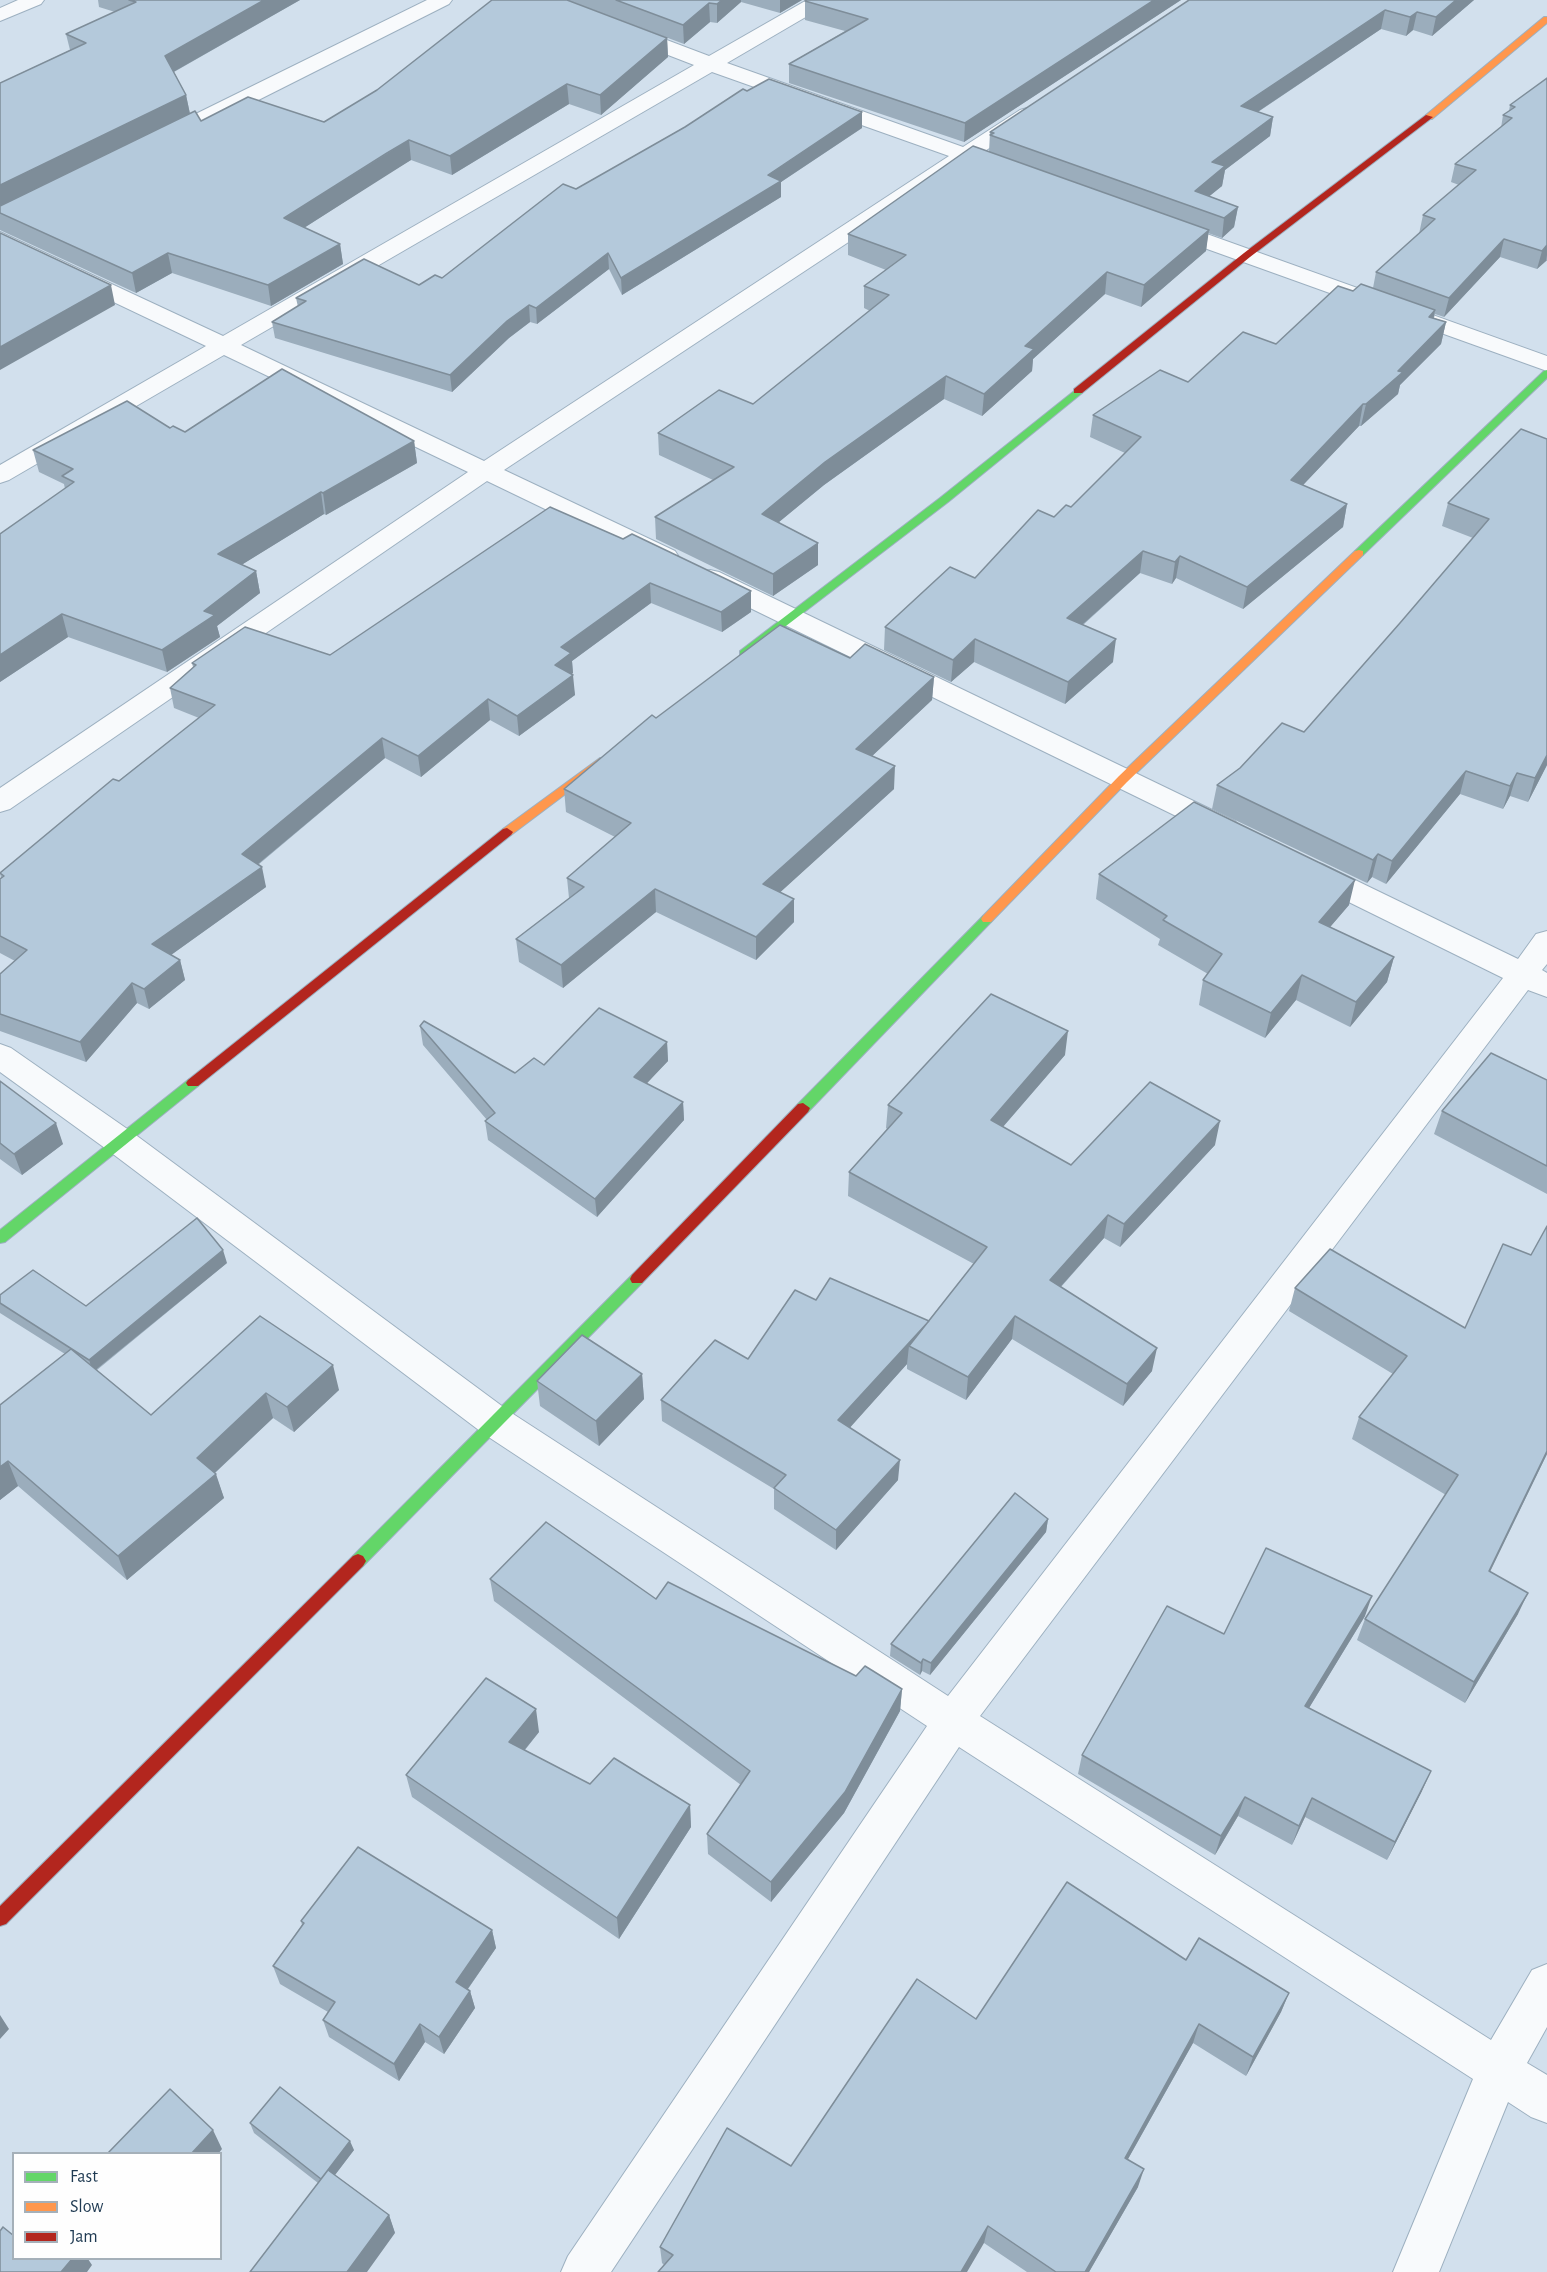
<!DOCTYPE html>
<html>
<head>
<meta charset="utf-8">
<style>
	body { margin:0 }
	#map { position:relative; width:1547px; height:2272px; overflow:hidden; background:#d2e0ed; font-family:"Alegreya Sans",sans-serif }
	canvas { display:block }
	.legend { position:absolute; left:12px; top:2152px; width:210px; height:108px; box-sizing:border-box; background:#fefefe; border:2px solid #a5b0b9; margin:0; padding:8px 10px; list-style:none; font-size:18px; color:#1f3a52 }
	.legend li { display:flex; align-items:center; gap:12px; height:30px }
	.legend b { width:30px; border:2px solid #a5b0b9 }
</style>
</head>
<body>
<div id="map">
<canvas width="1547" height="2272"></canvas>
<ul class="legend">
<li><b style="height:8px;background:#63d668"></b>Fast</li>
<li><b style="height:8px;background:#ff974d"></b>Slow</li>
<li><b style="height:8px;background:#b3261e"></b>Jam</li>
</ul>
</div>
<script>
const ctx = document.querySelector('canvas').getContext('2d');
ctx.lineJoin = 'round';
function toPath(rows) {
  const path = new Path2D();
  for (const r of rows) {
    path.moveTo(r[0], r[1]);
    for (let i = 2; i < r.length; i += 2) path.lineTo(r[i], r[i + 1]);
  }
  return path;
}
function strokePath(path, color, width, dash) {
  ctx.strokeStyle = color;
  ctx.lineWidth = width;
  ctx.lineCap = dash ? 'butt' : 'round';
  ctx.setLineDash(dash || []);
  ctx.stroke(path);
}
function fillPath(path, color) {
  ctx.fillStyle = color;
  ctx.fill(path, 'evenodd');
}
const street = toPath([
	[18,0,44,0,41,4,0,21,0,8,18,0],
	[427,0,452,0,449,4,167,146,159,147,151,146,148,141,151,136,427,0],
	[533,0,561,0,709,56,807,0,831,0,828,4,727,63,963,147,1020,110,1027,108,1034,110,1037,114,1034,118,982,153,989,155,992,160,989,165,981,166,968,163,504,470,675,551,679,557,675,563,666,565,657,563,487,481,10,809,0,812,0,788,468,472,224,355,9,480,0,483,0,465,206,346,0,248,0,232,223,336,694,65,536,4,533,0],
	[712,72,949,156,484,461,241,345,712,72],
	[1165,219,1547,356,1547,371,1157,231,1154,226,1157,221,1165,219],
	[710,570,719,572,1235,821,1240,828,1235,835,1225,838,1215,835,701,584,697,578,701,572,710,570],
	[1311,861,1322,864,1518,959,1536,934,1547,931,1547,964,1542,970,1547,973,1547,997,1528,990,980,1716,1491,2040,1532,1970,1547,1964,1547,2027,1527,2063,1547,2075,1547,2123,1531,2117,1508,2102,1439,2272,1393,2272,1473,2079,959,1747,611,2272,561,2272,568,2256,927,1726,484,1434,109,1151,0,1072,0,1044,11,1048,133,1133,510,1412,948,1696,1503,978,1300,878,1296,871,1300,864,1311,861]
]);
const fast = toPath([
	[1547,370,1547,378,1363,555,1355,555,1355,551,1544,371,1547,370],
	[1078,388,1083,391,1082,393,948,502,748,655,740,655,740,651,940,498,1078,388],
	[987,915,993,919,991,922,808,1112,798,1112,796,1108,798,1104,983,916,987,915],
	[193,1078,198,1080,200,1083,198,1086,5,1242,0,1243,0,1230,188,1080,193,1078],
	[637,1273,642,1275,644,1279,642,1283,363,1566,358,1568,353,1566,350,1561,353,1556,632,1275,637,1273]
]);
const slow = toPath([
	[1544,17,1547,17,1547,23,1432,119,1426,119,1426,115,1544,17],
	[1359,550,1363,551,1363,555,1127,782,991,922,983,922,981,919,983,916,1119,776,1355,551,1359,550],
	[600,758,606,762,604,765,511,835,503,835,501,832,503,829,600,758]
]);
const jam = toPath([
	[1426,115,1433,117,1250,257,1082,393,1074,393,1074,389,1244,253,1426,115],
	[507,828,513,832,511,835,198,1086,188,1086,186,1083,188,1080,503,829,507,828],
	[803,1103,810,1108,808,1112,642,1283,632,1283,630,1279,632,1275,798,1104,803,1103],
	[358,1554,363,1556,366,1561,363,1566,6,1924,0,1926,0,1906,353,1556,358,1554]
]);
const wall = toPath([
	[98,0,300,0,174,72,186,95,190,114,201,121,324,122,667,38,668,57,601,115,569,104,452,175,411,160,389,173,304,228,340,244,343,264,271,306,172,273,136,293,0,230,0,83,70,50,66,34,115,12,99,7],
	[567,0,802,0,780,13,741,2,717,23,710,22,684,44],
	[807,0,1181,0,964,142,789,83,789,64,845,31,805,20,805,1],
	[1189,0,1474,0,1432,36,1413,30,1406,36,1381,29,1258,112,1273,117,1270,136,1225,170,1222,186,1209,196,1238,207,1234,227,1222,238,1208,233,1206,251,1141,307,1105,294,1033,359,1032,371,982,416,944,399,824,485,779,522,818,565,773,596,656,539,655,517,713,480,659,455,658,433,753,404,870,311,864,308,864,286,886,270,848,255,848,234,989,152,990,132],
	[1547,78,1547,261,1546,261,1537,269,1500,257,1444,317,1435,314,1434,318,1446,322,1441,344,1400,385,1398,394,1361,426,1359,426,1303,485,1347,504,1343,527,1243,609,1176,578,1172,584,1140,573,1083,625,1113,662,1065,704,974,662,951,682,884,650,885,627,975,578,1054,517,1071,507,1125,453,1090,437,1093,415,1188,382,1276,344,1353,291,1373,288,1376,272,1419,234,1423,215,1459,185,1451,182,1455,164,1501,128,1503,115,1509,111,1510,105],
	[747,91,862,112,862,128,781,182,781,197,622,295,609,269,537,324,530,322,509,338,452,392,275,338,272,322,298,307,296,298,419,285,442,278,576,189],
	[170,428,185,432,414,441,417,463,326,515,324,514,241,565,256,571,260,593,217,626,220,637,167,672,68,637,0,682,0,534,65,489,64,484,39,472,33,450],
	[1521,429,1547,765,1528,802,1510,796,1503,809,1460,794,1386,884,1372,877,1367,883,1212,809,1217,785,1240,768,1304,732,1400,623,1473,538,1442,526,1448,503],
	[623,539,751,591,751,612,722,632,651,603,572,661,573,673,571,674,575,695,519,736,490,720,421,777,385,758,258,865,266,887,171,955,180,960,185,980,149,1009,137,1003,86,1062,0,1031,0,974,15,961,0,953,0,879,1,878,0,873,199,718,174,708,170,688,193,667,192,663,330,655],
	[850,658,934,677,932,700,872,756,894,789,780,892,794,899,794,922,756,960,656,912,563,988,519,962,516,939,569,898,567,878,615,837,566,812,564,789,656,718],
	[1099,874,1349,905,1330,927,1394,957,1387,982,1350,1027,1296,1000,1265,1038,1199,1005,1203,980,1208,974,1158,945,1160,939,1096,899],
	[420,1026,515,1073,544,1065,667,1042,668,1061,646,1083,683,1102,684,1120,597,1217,488,1140,485,1121,487,1120,423,1045],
	[1065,1055,1003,1127,1071,1165,1215,1145,1120,1247,1104,1238,1061,1287,1152,1371,1123,1406,1012,1339,966,1400,907,1369,907,1364,850,1427,898,1480,836,1550,774,1509,774,1489,662,1421,661,1400,748,1359,816,1300,928,1321,974,1264,848,1196,849,1172,887,1129,886,1128,888,1105],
	[1547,1080,1547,1194,1434,1134,1442,1111],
	[0,1081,63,1144,22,1175,0,1159],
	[227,1263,97,1370,151,1415,260,1316,339,1390,294,1432,273,1418,215,1473,224,1498,127,1580,18,1486,0,1500,0,1405,65,1354,0,1313,0,1295,86,1306],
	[1295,1288,1465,1328,1547,1454,1490,1572,1518,1614,1465,1703,1357,1640,1365,1619,1446,1495,1352,1439,1359,1417,1393,1374,1289,1311],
	[642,1374,644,1399,599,1446,540,1406,537,1381],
	[1048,1519,1046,1532,930,1675,922,1671,920,1675,890,1656,891,1644],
	[490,1579,656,1599,856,1676,902,1689,900,1711,844,1813,771,1902,708,1854,707,1834,741,1785,494,1601],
	[1365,1616,1309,1708,1422,1791,1387,1860,1305,1817,1292,1845,1238,1816,1215,1855,1078,1774,1082,1755,1224,1634],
	[539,1732,525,1750,590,1784,690,1805,691,1827,619,1939,412,1797,406,1775],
	[301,1921,492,1930,496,1948,468,1989,470,1991,475,2008,444,2054,425,2042,399,2081,329,2037,323,2020,328,2012,280,1984,273,1966,302,1925],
	[1186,1960,1289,1993,1281,2012,1246,2076,1193,2043,1128,2159,1138,2187,1089,2272,1027,2272,984,2243,664,2265,662,2263,660,2247,791,2166,976,2019],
	[250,2123,354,2150,335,2175,389,2215,395,2233,318,2183,254,2133]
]);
const shadedWall = toPath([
	[264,0,300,0,168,75,165,56],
	[722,0,741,0,741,2,717,23,717,4],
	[780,0,802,0,780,13],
	[1154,0,1181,0,964,142,965,123],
	[1456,0,1474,0,1432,36,1436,17],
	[709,3,710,22,684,44,683,25],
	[1385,10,1381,29,1238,125,1241,106],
	[1417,12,1413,30,1406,36,1410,17],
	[667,38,668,57,601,115,600,95],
	[567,84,569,104,452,175,450,156],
	[186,95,190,114,0,207,0,185],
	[862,112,862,128,781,182,781,197,622,295,621,278,768,175],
	[1273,117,1270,136,1225,170,1222,186,1195,208,1195,191,1212,162],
	[409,140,411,160,288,238,284,218],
	[1238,207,1234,227,1222,238,1224,218],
	[1209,230,1206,251,1141,307,1144,285],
	[1504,239,1500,257,1444,317,1449,298],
	[340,244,343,264,271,306,268,285],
	[1547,245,1547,255,1546,261,1537,269,1542,251],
	[168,253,172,273,136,293,132,273],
	[608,253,609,269,537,324,536,308],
	[1107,272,1105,294,1033,359,1032,371,982,416,984,394,1025,346],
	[111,285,115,305,0,370,0,347],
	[529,305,530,322,509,338,452,392,450,375,507,321],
	[1435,310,1431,332,1429,317],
	[1446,322,1441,344,1400,385,1398,394,1361,426,1366,404,1398,371],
	[946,376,944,399,824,485,762,536,762,514,825,462],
	[1363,404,1359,426,1287,502,1291,480],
	[414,441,417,463,326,515,323,493],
	[321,492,324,514,222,577,218,554],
	[1347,504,1343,527,1243,609,1247,587],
	[818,543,818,565,773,596,773,574],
	[1143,551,1140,573,1065,640,1067,618],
	[1180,556,1176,578,1172,584,1175,562],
	[256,571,260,593,217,626,220,637,167,672,162,650,204,611],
	[650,583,651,603,572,661,573,673,556,685,555,665,561,647],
	[751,591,751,612,722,632,721,612],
	[62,614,68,637,0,682,0,655],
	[975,639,974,662,951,682,953,660],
	[1116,639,1113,662,1065,704,1068,682],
	[573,675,575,695,519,736,517,716],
	[934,677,932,700,855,772,856,749],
	[488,699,490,720,421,777,418,756],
	[382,738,385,758,246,874,242,854],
	[1547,755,1547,765,1528,802,1535,778],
	[895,766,894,789,764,907,763,884],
	[1466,771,1460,794,1386,884,1392,861],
	[1517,773,1510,796,1503,809,1510,786],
	[1378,854,1372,877,1367,883,1373,860],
	[262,867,266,887,157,965,152,944],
	[1355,880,1349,905,1313,947,1319,922],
	[655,889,656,912,563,988,561,965],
	[794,899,794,922,756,960,756,937],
	[1394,957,1387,982,1350,1027,1356,1002],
	[180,960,185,980,149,1009,144,989],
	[1302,975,1296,1000,1265,1038,1271,1013],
	[132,983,137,1003,86,1062,80,1042],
	[1068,1031,1065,1055,988,1144,991,1120],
	[667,1042,668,1061,635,1096,634,1077],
	[683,1102,684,1120,597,1217,595,1199],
	[1220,1121,1215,1145,1120,1247,1124,1224],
	[56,1123,63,1144,22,1175,14,1154],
	[1108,1215,1104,1238,1046,1303,1050,1280],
	[223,1250,227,1263,93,1372,89,1360],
	[1015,1316,1012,1339,966,1400,968,1377],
	[929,1321,909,1346,907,1364,838,1441,838,1420],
	[1157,1348,1152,1371,1123,1406,1127,1384],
	[333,1365,339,1390,294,1432,287,1407],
	[642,1374,644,1399,599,1446,596,1421],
	[266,1393,273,1418,205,1482,197,1458],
	[1547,1451,1547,1454,1480,1592,1489,1571],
	[900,1460,898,1480,836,1550,836,1530],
	[8,1461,18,1486,0,1500,0,1467],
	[216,1474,224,1498,127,1580,118,1556],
	[1048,1519,1046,1532,930,1675,931,1663],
	[1528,1593,1518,1614,1465,1703,1474,1682],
	[1372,1596,1365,1616,1298,1726,1305,1706],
	[923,1659,922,1671,920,1675,921,1663],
	[902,1689,900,1711,844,1813,771,1902,771,1882],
	[536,1709,539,1732,513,1764,509,1742],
	[1431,1771,1422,1791,1387,1860,1395,1842],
	[1245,1797,1238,1816,1215,1855,1221,1836],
	[1312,1798,1305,1817,1292,1845,1299,1826],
	[690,1805,691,1827,619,1939,617,1918],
	[492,1930,496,1948,460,2000,456,1982],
	[470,1991,475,2008,444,2054,439,2037],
	[1289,1993,1281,2012,1246,2076,1253,2057],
	[0,2015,9,2029,0,2039],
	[420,2024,425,2042,399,2081,394,2064],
	[1199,2024,1193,2043,1119,2175,1125,2158],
	[213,2130,222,2149,218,2154,191,2154],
	[350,2141,354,2150,325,2188,321,2179],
	[1144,2169,1138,2187,1089,2272,1085,2272],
	[389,2215,395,2233,367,2272,347,2272],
	[988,2226,984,2243,967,2272,961,2272],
	[72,2259,88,2259,92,2265,87,2272,61,2272]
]);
const building = toPath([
	[129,0,264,0,165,56,186,95,0,185,0,83,86,43,66,34,136,2,129,0],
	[492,0,567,0,667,38,600,95,567,84,450,156,409,140,387,153,284,218,340,244,268,285,168,253,132,273,0,213,0,206,195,111,201,121,248,97,324,122,377,90,492,0],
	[616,0,722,0,717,4,709,3,683,25,616,0],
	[807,0,1154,0,965,123,789,64,868,19,805,1,807,0],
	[1189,0,1456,0,1436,17,1417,12,1410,17,1385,10,1241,106,1273,117,1212,162,1225,166,1195,191,1238,207,1224,218,990,135,994,133,990,132,1189,0],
	[1547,78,1547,245,1542,251,1504,239,1449,298,1376,272,1435,219,1423,215,1476,170,1455,164,1512,118,1503,115,1515,107,1510,105,1547,78],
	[769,79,862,112,768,175,781,181,621,278,608,253,536,308,529,305,507,321,450,375,272,322,306,301,296,298,364,259,419,285,435,275,442,278,563,184,576,189,685,127,743,89,747,91,769,79],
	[973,146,1209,230,1144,285,1107,272,1025,346,1034,349,984,394,946,376,825,462,762,514,818,543,773,574,655,517,734,467,658,433,719,390,753,404,889,295,864,286,906,255,848,234,973,146],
	[0,233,111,285,0,347,0,233],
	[1361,284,1435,310,1429,317,1446,322,1398,371,1403,372,1366,404,1363,404,1291,480,1347,504,1247,587,1180,556,1175,562,1143,551,1067,618,1116,639,1068,682,975,639,953,660,885,627,950,567,975,578,1038,510,1054,517,1066,505,1071,507,1141,437,1093,415,1160,370,1188,382,1243,332,1276,344,1338,286,1353,291,1361,284],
	[282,369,414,441,323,493,321,492,218,554,256,571,204,611,215,615,162,650,62,614,0,655,0,534,74,482,62,476,73,469,33,450,127,401,170,428,173,426,185,432,282,369],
	[1521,429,1547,439,1547,755,1535,778,1517,773,1510,786,1466,771,1392,861,1378,854,1373,860,1217,785,1240,768,1282,723,1304,732,1400,623,1489,519,1448,503,1521,429],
	[550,507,623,539,632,534,751,591,721,612,650,583,561,647,571,653,555,665,573,675,517,716,488,699,418,756,382,738,242,854,262,867,152,944,180,960,144,989,132,983,80,1042,0,1014,0,974,27,950,0,936,0,879,4,876,0,873,113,779,119,781,215,705,170,688,196,665,192,663,245,627,330,655,550,507],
	[780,625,850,658,865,644,934,677,856,749,895,766,763,884,794,899,756,937,655,889,561,965,516,939,584,887,567,878,631,823,564,789,652,715,656,718,780,625],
	[1194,802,1355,880,1319,922,1394,957,1356,1002,1302,975,1271,1013,1203,980,1222,954,1163,920,1167,916,1099,874,1194,802],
	[991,994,1068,1031,991,1120,1071,1165,1150,1082,1220,1121,1124,1224,1108,1215,1050,1280,1157,1348,1127,1384,1015,1316,968,1377,909,1346,987,1247,849,1172,902,1113,888,1105,991,994],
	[599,1008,667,1042,634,1077,683,1102,595,1199,485,1121,495,1113,420,1026,424,1021,515,1073,534,1058,544,1065,599,1008],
	[1491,1053,1547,1080,1547,1166,1442,1111,1491,1053],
	[0,1081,56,1123,14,1154,0,1143,0,1081],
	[197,1218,223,1250,89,1360,0,1303,0,1295,33,1270,86,1306,197,1218],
	[1547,1226,1547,1451,1489,1571,1528,1593,1474,1682,1365,1619,1458,1475,1359,1417,1407,1356,1295,1288,1330,1249,1465,1328,1503,1244,1531,1255,1547,1226],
	[830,1278,929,1321,838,1420,900,1460,836,1530,774,1488,786,1475,661,1400,715,1340,748,1359,795,1290,816,1300,830,1278],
	[260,1316,333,1365,287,1407,266,1393,197,1458,216,1474,118,1556,8,1461,0,1467,0,1405,71,1349,151,1415,260,1316],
	[582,1335,642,1374,596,1421,537,1381,582,1335],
	[1015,1493,1048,1519,931,1663,923,1659,921,1663,891,1644,1015,1493],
	[546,1522,656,1599,668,1582,856,1676,865,1666,902,1689,845,1792,771,1882,707,1834,750,1771,490,1579,546,1522],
	[1266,1548,1372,1596,1305,1706,1431,1771,1395,1842,1312,1798,1299,1826,1245,1797,1221,1836,1082,1755,1167,1606,1224,1634,1266,1548],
	[486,1678,536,1709,509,1742,590,1784,614,1758,690,1805,617,1918,406,1775,486,1678],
	[358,1847,492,1930,456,1982,470,1991,439,2037,420,2024,394,2064,323,2020,335,2002,273,1966,304,1923,301,1921,358,1847],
	[1067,1882,1186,1960,1199,1938,1289,1993,1253,2057,1199,2024,1125,2158,1144,2169,1085,2272,1056,2272,988,2226,961,2272,658,2272,673,2255,660,2247,727,2128,791,2166,917,1979,976,2019,1067,1882],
	[280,2087,350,2141,321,2179,250,2123,280,2087],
	[170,2089,213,2130,191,2154,107,2154,170,2089],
	[328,2170,389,2215,347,2272,250,2272,328,2170],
	[3,2227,14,2236,14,2259,72,2259,61,2272,0,2272,0,2231,3,2227]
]);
strokePath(street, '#9db0c0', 2);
strokePath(fast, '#9db0c0', 2);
strokePath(slow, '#9db0c0', 2);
strokePath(jam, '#9db0c0', 2);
fillPath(street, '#f8fafc');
fillPath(fast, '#63d668');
fillPath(slow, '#ff974d');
fillPath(jam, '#b3261e');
fillPath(wall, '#9badbc');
fillPath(shadedWall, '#7e8d99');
fillPath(building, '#b4c9db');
strokePath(building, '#7e8d99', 1.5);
</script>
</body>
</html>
